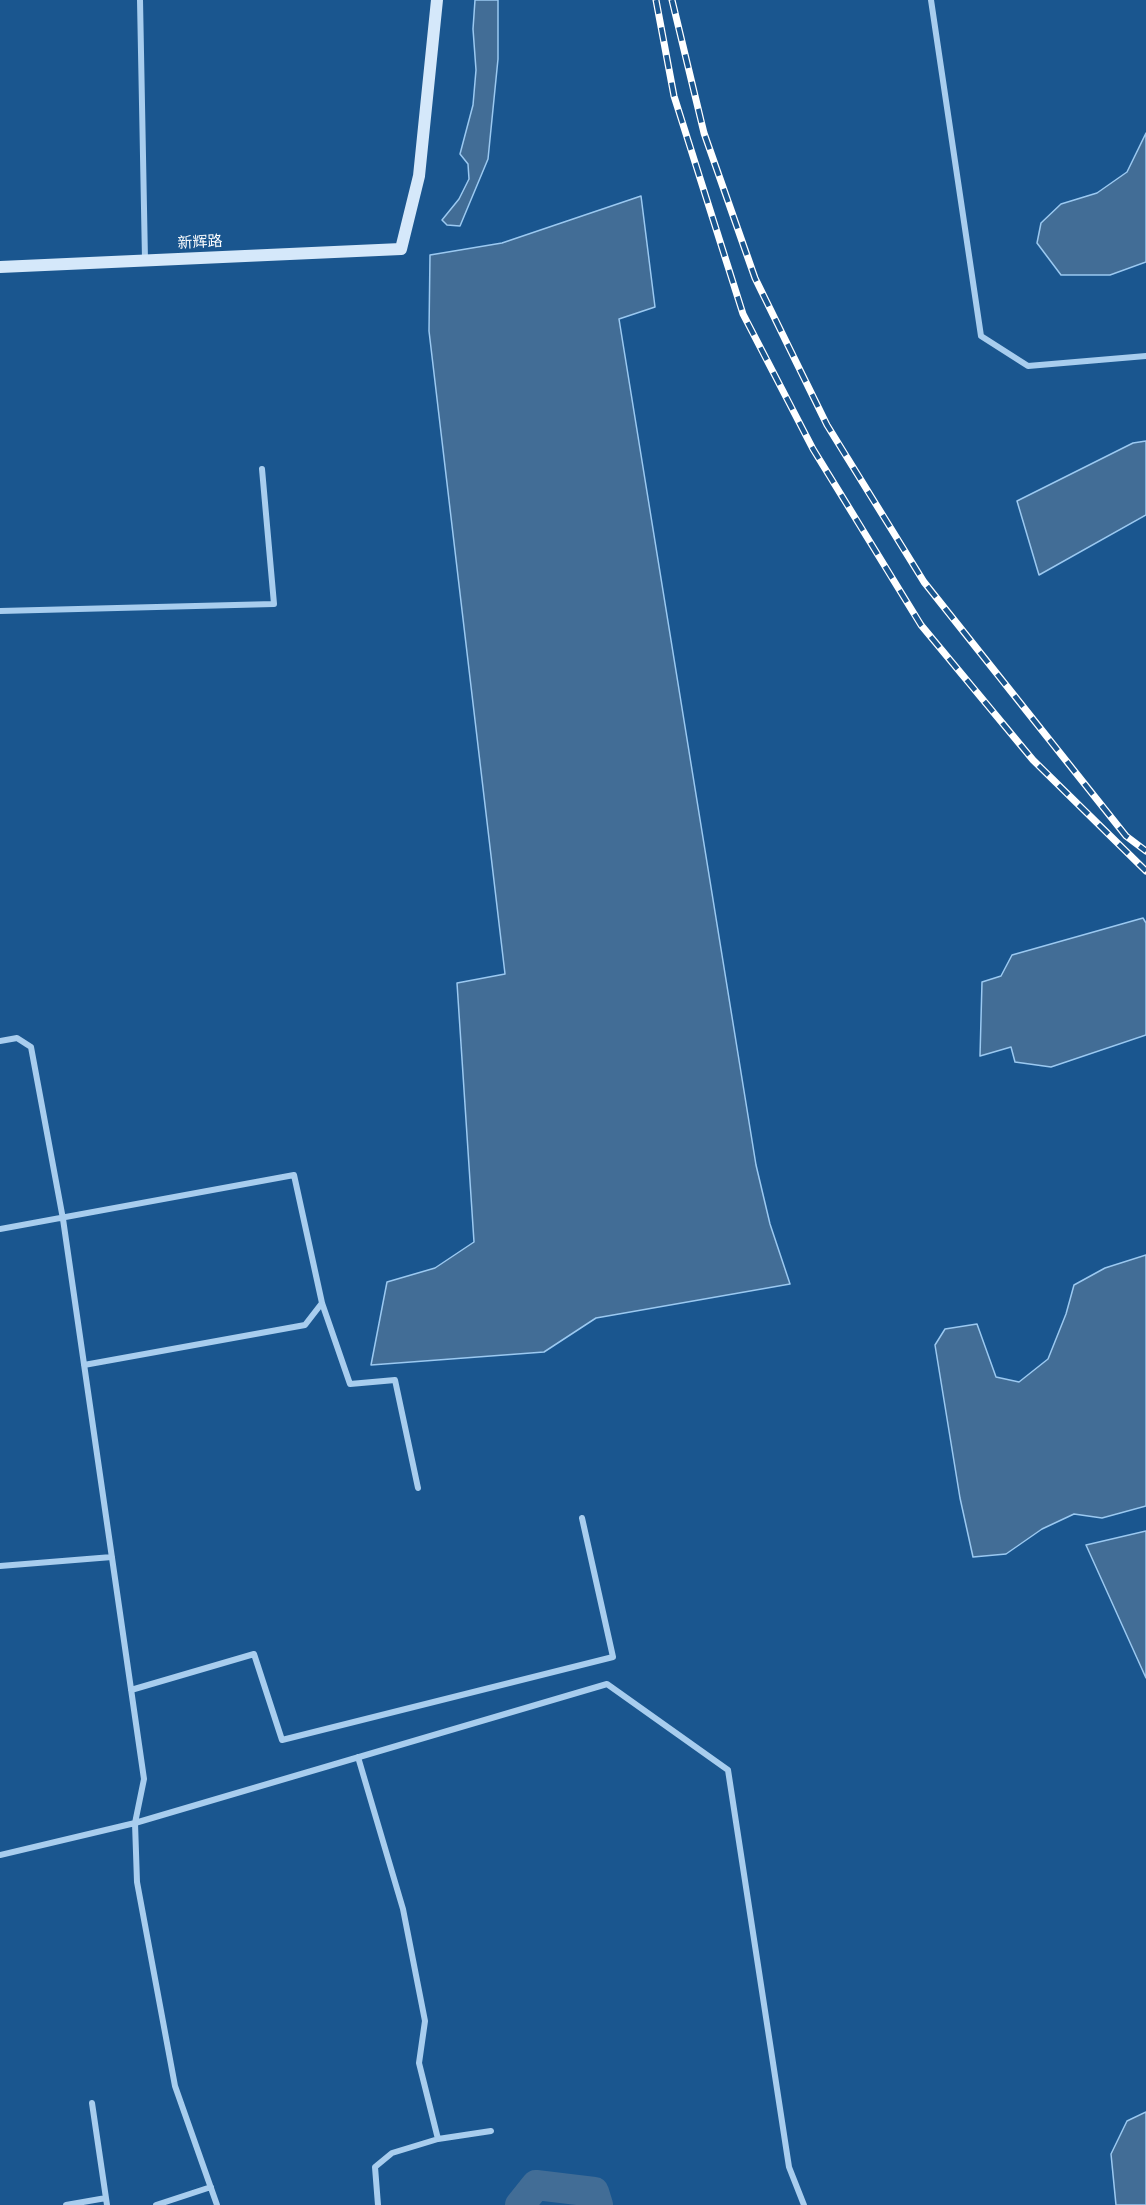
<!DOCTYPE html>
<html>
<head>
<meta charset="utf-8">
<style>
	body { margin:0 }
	canvas { display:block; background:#1a568f }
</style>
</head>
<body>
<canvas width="1146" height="2205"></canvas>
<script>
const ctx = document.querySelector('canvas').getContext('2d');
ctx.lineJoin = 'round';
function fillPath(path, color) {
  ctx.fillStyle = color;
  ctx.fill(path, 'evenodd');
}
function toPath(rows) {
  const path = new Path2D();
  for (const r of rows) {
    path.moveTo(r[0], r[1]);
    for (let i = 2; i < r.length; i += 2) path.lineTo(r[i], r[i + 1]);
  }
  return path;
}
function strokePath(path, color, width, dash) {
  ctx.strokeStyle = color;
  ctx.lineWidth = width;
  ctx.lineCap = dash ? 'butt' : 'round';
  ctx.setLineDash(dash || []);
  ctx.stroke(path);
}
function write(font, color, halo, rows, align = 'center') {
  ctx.font = font + ' "Varela Round","Noto Sans SC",sans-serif';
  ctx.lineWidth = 4.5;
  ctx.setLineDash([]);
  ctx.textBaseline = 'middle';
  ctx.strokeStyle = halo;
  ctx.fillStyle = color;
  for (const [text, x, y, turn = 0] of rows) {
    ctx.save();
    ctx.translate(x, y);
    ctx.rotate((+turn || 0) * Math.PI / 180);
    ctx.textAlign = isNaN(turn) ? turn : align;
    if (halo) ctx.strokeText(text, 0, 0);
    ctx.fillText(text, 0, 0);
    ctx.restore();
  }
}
const water = toPath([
	[475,0,498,0,498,59,488,159,460,226,447,225,442,220,459,199,469,179,468,164,460,154,473,105,476,70,473,29,475,0],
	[1146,133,1146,262,1110,275,1061,275,1037,243,1041,223,1061,204,1097,193,1127,172,1146,133],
	[641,196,655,307,619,319,756,1165,770,1224,790,1284,596,1318,544,1352,371,1365,387,1282,435,1268,474,1242,457,983,505,974,429,331,430,255,502,243,641,196],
	[1146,441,1146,515,1039,575,1017,501,1133,443,1146,441],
	[1143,918,1146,923,1146,1035,1051,1067,1015,1062,1011,1047,980,1056,982,982,1001,976,1012,955,1143,918],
	[1146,1255,1146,1506,1102,1518,1074,1514,1042,1529,1006,1554,973,1557,960,1498,935,1345,945,1329,977,1324,996,1377,1019,1382,1048,1359,1066,1314,1074,1285,1105,1268,1146,1255],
	[1146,1531,1146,1678,1086,1545,1146,1531],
	[1146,2112,1146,2205,1116,2205,1111,2154,1127,2121,1146,2112]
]);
const river = toPath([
	[520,2205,536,2185,594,2192,598,2205]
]);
const street = toPath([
	[140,0,145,260],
	[931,0,981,336,1028,366,1146,356],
	[0,611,274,604,262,469],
	[0,1041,17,1038,31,1047,63,1219,144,1779,135,1823,137,1882,175,2086,217,2205],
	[0,1229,294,1175,322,1303,350,1384,395,1380,418,1488],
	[84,1365,305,1325,322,1303],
	[0,1566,112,1557],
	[131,1690,254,1654,282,1740,613,1657,582,1518],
	[358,1757,403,1909,425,2021,419,2063,438,2139,491,2131],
	[0,1855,135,1823,607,1684,728,1770,789,2167,804,2205],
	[92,2103,107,2205],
	[66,2205,106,2198],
	[156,2205,211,2187],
	[378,2205,375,2167,392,2153,438,2139]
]);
const secondary = toPath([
	[0,267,401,249,419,176,437,0]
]);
const rail = toPath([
	[656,0,674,96,743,314,813,449,921,625,1033,760,1146,871],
	[672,0,704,133,755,278,827,425,924,582,1126,836,1146,851]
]);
const streetNames = [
	["新辉路",200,243,-3]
];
fillPath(water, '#426d96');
strokePath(water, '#9bc9f1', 1.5);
strokePath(river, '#426d96', 30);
strokePath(street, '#a8cdee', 6);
strokePath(secondary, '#d5e8fa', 12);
strokePath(rail, '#fff', 7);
strokePath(rail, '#1a568f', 4.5, [14]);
write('15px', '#fff', '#1a568f', streetNames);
</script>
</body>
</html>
